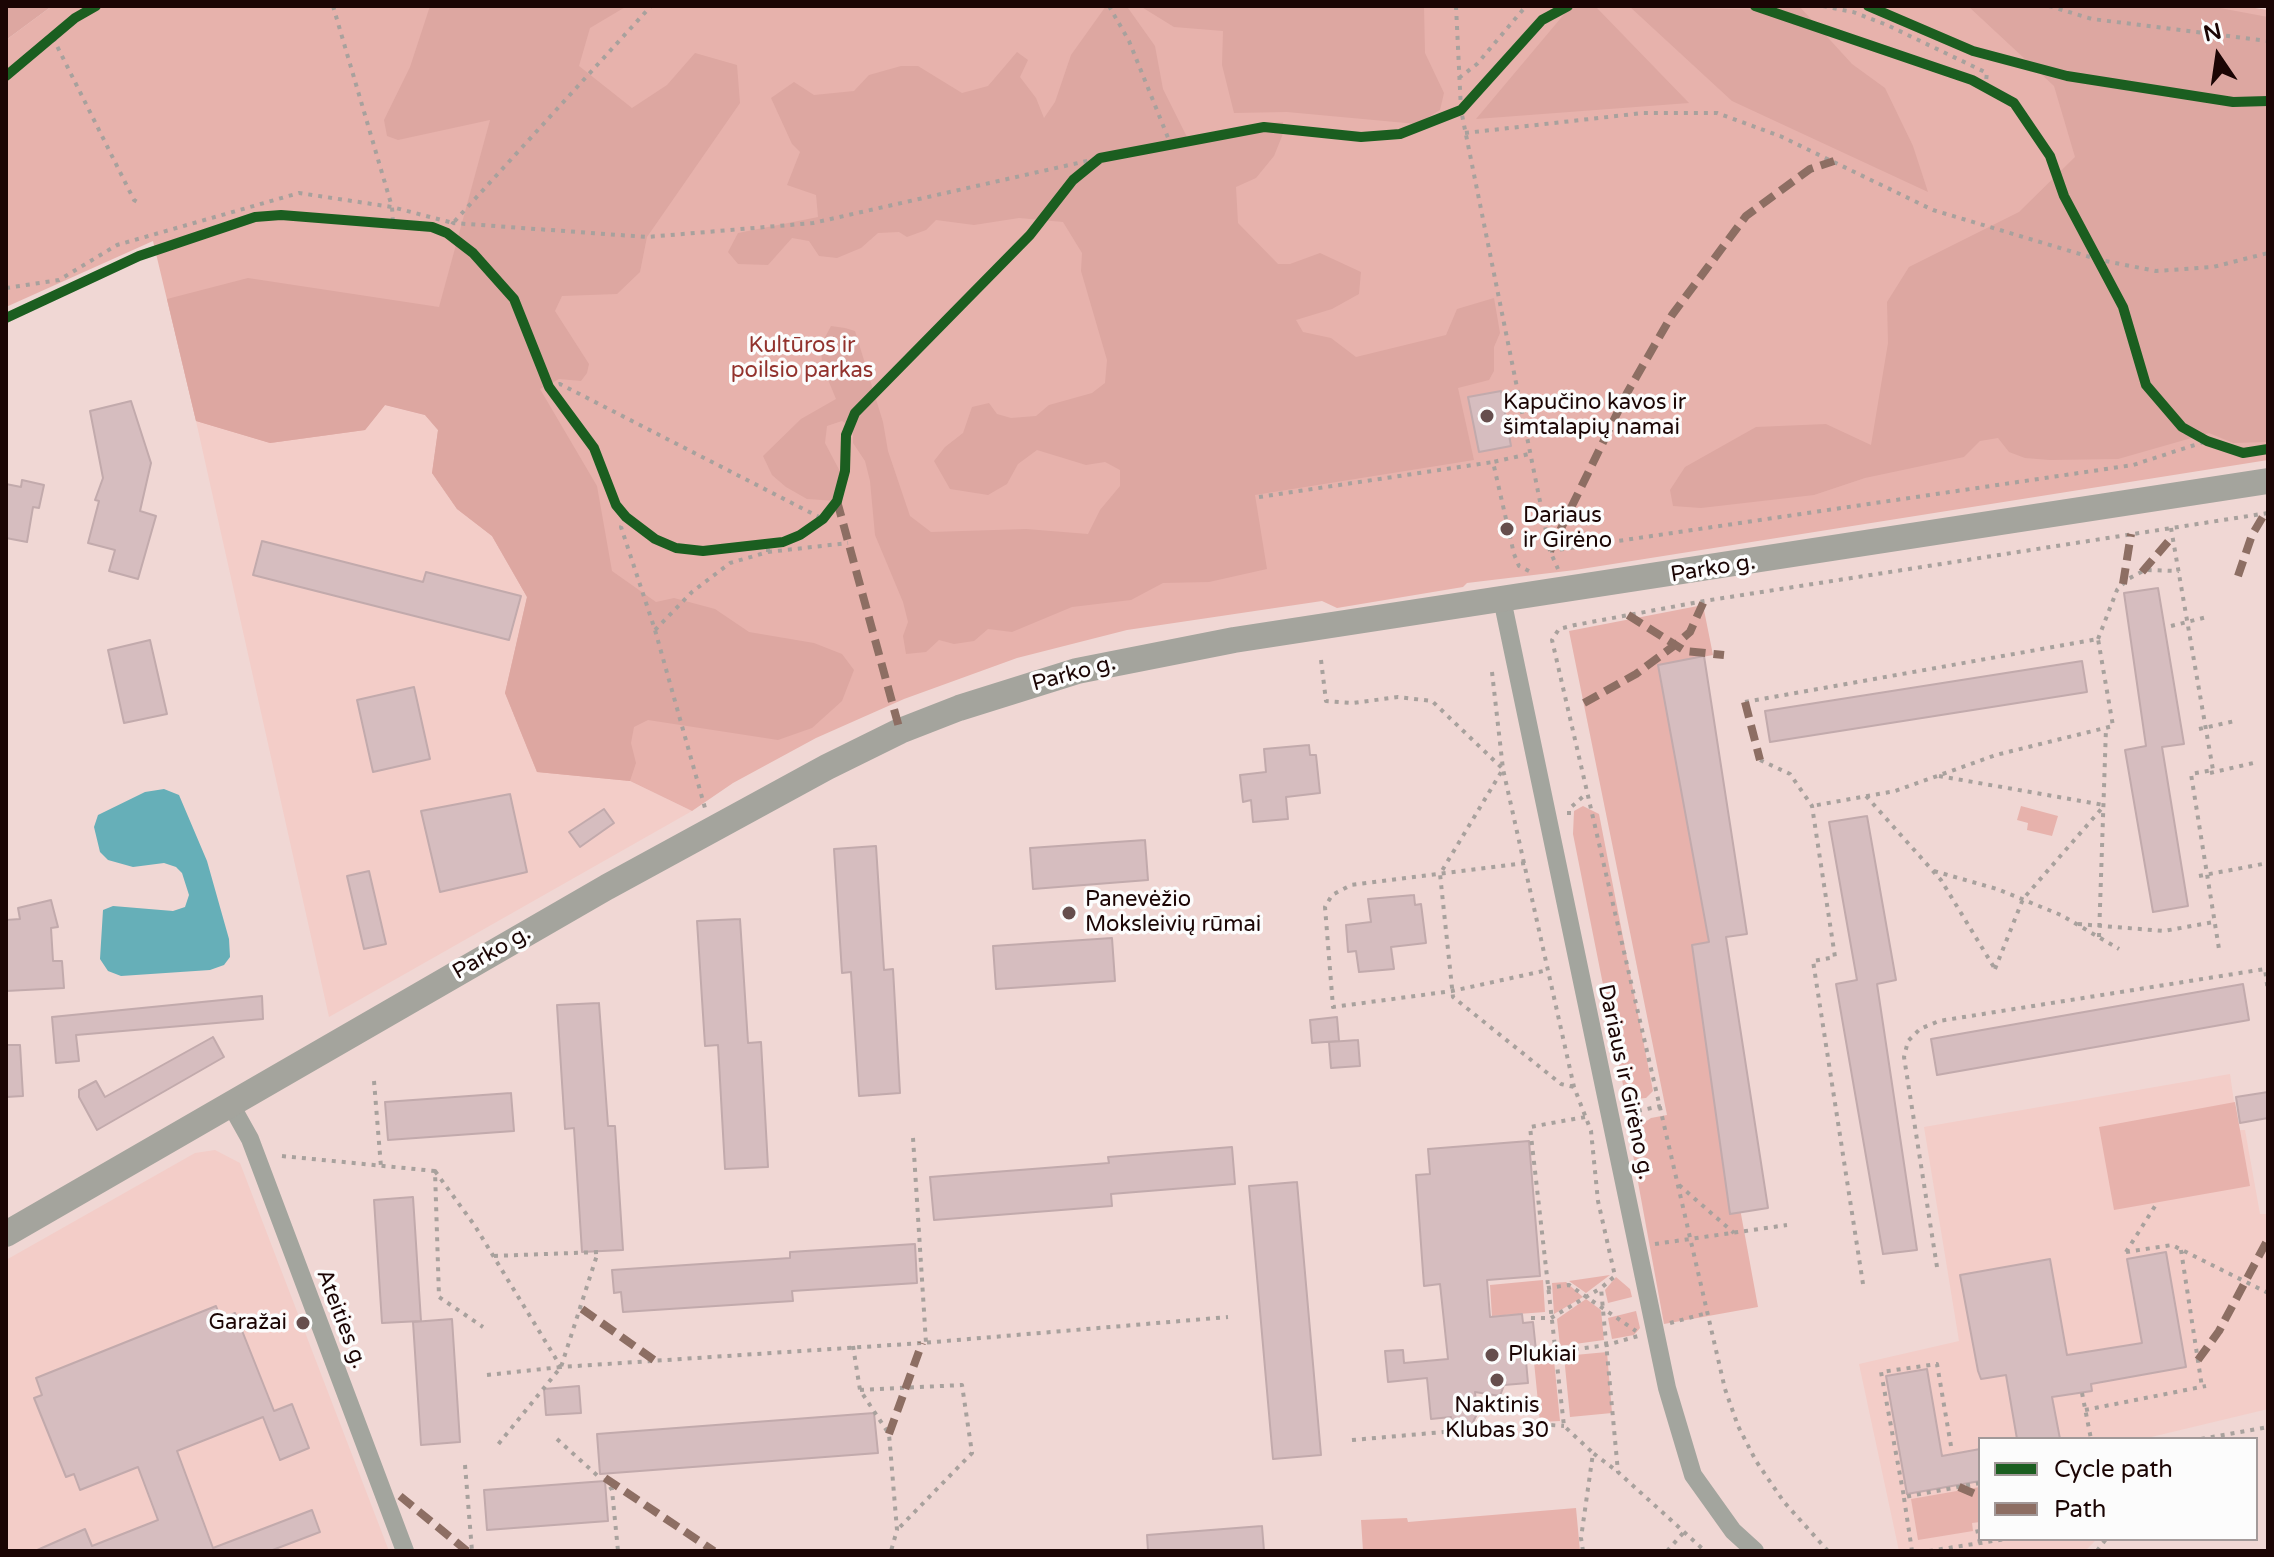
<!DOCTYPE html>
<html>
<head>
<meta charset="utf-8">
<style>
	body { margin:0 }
	#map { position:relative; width:2274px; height:1557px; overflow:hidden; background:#f0d7d4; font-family:"Varela Round",sans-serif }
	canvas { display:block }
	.frame { position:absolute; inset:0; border:8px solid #1b0504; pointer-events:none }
	.legend { position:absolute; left:1978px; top:1437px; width:280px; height:104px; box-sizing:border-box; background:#fcfcfc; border:2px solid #a29999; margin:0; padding:10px 14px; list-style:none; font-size:24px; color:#1b0504 }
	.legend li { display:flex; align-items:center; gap:16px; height:40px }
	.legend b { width:40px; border:2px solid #a29999 }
	.north { position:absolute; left:2178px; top:16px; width:80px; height:80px; -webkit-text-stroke:6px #fcfcfc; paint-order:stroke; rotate:347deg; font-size:22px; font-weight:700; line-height:32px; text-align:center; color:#1b0504 }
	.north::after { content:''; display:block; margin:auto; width:28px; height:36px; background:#1b0504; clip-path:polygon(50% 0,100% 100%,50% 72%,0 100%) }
</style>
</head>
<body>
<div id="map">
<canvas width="2274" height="1557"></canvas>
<div class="frame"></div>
<ul class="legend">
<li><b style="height:10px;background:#1b5e20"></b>Cycle path</li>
<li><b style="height:10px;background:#8d6e63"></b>Path</li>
</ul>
<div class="north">N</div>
</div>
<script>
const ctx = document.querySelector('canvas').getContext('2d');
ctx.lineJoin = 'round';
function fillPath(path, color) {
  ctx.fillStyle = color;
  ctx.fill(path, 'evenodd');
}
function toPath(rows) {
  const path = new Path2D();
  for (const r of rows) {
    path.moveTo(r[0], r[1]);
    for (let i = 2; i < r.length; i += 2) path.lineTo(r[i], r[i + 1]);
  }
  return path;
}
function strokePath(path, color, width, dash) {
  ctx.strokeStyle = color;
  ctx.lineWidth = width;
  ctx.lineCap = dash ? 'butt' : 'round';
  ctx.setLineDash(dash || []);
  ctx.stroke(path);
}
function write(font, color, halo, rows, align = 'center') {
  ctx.font = font + ' "Varela Round",sans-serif';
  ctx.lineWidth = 7;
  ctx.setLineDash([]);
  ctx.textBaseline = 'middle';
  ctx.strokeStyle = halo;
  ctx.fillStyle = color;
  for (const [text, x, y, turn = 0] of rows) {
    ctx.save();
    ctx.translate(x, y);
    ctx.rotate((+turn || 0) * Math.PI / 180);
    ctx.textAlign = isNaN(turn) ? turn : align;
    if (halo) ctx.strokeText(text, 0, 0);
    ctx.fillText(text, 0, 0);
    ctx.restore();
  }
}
const built = toPath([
	[385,405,425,415,438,429,432,473,457,509,492,536,527,597,505,693,537,771,630,781,692,811,329,1017,196,421,270,443],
	[2230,1074,2238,1130,2245,1130,2260,1214,2268,1214,2268,1409,2143,1439,1980,1439,1980,1539,2096,1539,2094,1542,2085,1551,1899,1551,1859,1364,1959,1341,1924,1127],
	[215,1150,240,1163,389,1551,6,1551,6,1260,195,1153]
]);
const green = toPath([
	[52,6,2242,6,2268,10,2268,460,1575,570,1467,583,1463,587,1337,608,1322,601,1127,630,1017,658,904,699,816,738,733,783,692,811,630,781,537,772,505,693,527,597,492,536,457,509,432,473,438,430,425,415,385,405,365,430,270,443,196,421,153,241,6,307,6,40],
	[1703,605,1713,655,1659,665,1709,942,1692,946,1758,1307,1664,1324,1629,1133,1651,1118,1667,1115,1569,631],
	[1583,806,1599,814,1653,1091,1646,1098,1635,1099,1624,1090,1573,834,1574,811],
	[2021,806,2058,816,2052,836,2027,830,2028,823,2017,820],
	[2235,1102,2250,1186,2114,1210,2099,1127],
	[1610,1275,1586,1293,1569,1281],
	[1616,1277,1630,1289,1632,1297,1608,1303,1605,1290],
	[1543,1280,1545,1312,1492,1316,1490,1285],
	[1566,1282,1583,1297,1554,1314,1552,1283],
	[1586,1299,1601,1310,1604,1340,1560,1346,1557,1319],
	[1636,1311,1640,1328,1634,1335,1612,1339,1608,1318],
	[1607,1352,1612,1413,1570,1417,1564,1356],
	[1554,1360,1560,1421,1540,1422,1534,1362],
	[1980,1487,1980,1522,1972,1523,1973,1531,1918,1540,1911,1499],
	[1576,1508,1580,1551,1363,1551,1361,1520,1407,1518,1408,1522]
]);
const forest = toPath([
	[6,6,52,6,6,40],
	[430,6,627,6,590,28,579,66,632,108,667,85,695,53,737,65,740,103,647,237,640,272,617,294,562,296,555,311,589,364,587,373,581,381,559,379,540,389,597,486,612,571,656,602,674,598,715,609,749,632,814,643,842,654,854,670,842,701,812,728,778,740,648,720,634,727,631,743,636,763,630,781,537,772,505,693,527,597,492,536,457,509,432,473,438,430,425,415,385,405,365,430,270,443,196,421,167,299,248,278,439,307,490,120,398,140,387,136,384,120,410,67],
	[1106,6,1128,8,1155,46,1163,89,1188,139,1256,124,1283,122,1284,131,1274,156,1256,178,1236,187,1238,223,1278,264,1290,264,1320,253,1361,272,1359,294,1332,309,1296,320,1303,332,1331,338,1356,357,1446,335,1457,309,1494,298,1500,333,1494,347,1494,371,1489,380,1458,388,1474,460,1255,495,1267,569,1209,582,1163,583,1131,600,1072,607,1012,632,988,629,974,641,954,644,939,640,926,652,906,654,903,636,908,622,903,602,875,535,870,481,865,461,853,443,853,428,842,421,827,426,825,443,844,479,837,501,807,499,786,487,772,475,763,456,801,419,836,399,822,365,821,345,831,326,845,328,855,331,883,422,888,451,910,516,931,532,1026,529,1088,534,1100,510,1120,486,1120,470,1105,462,1086,465,1037,450,1018,464,1007,484,988,495,950,489,934,461,945,447,963,433,972,407,989,403,997,414,1011,418,1036,416,1049,405,1092,393,1105,383,1107,360,1081,271,1082,253,1063,222,1019,218,974,225,936,220,926,230,907,237,899,232,878,233,861,248,837,258,819,256,809,241,792,238,768,265,738,264,728,252,738,233,818,217,816,195,787,185,800,152,792,144,771,98,794,82,814,95,854,91,869,75,901,66,918,66,962,93,988,86,1017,52,1028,60,1020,77,1036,98,1044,118,1055,102,1071,55],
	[1140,6,1424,6,1425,53,1444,93,1440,110,1417,124,1287,112,1234,113,1222,65,1223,31,1174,27],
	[1571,6,1595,6,1689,103,1476,119],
	[1629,6,1762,10,1799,6,1852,64,1885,88,1913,146,1928,192,1732,101],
	[1968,6,2209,6,2268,17,2268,442,2233,443,2209,433,2118,459,2050,460,2025,458,2009,452,1998,438,1980,441,1964,457,1865,478,1814,495,1701,508,1673,506,1670,490,1685,467,1756,427,1826,424,1871,445,1888,343,1887,302,1909,267,2019,212,2075,157,2054,86]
]);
const water = toPath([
	[164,789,179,795,207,861,229,939,230,957,224,965,210,970,121,976,108,971,100,959,103,910,113,906,173,911,185,907,189,895,182,873,176,867,164,863,133,867,108,860,100,852,94,827,98,815,145,792]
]);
const building = toPath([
	[1501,391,1511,446,1479,452,1468,397,1501,391],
	[131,401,151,463,140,511,156,516,138,579,109,571,115,550,88,543,99,501,95,500,103,478,90,411,131,401],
	[22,480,44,485,39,508,33,507,27,542,6,538,6,484,21,487,22,480],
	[262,541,423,582,426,572,521,596,509,640,253,575,262,541],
	[2158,588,2184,744,2162,747,2188,906,2153,912,2125,750,2146,746,2124,593,2158,588],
	[150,640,167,714,124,723,108,650,150,640],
	[1704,656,1747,934,1726,937,1768,1208,1730,1214,1692,945,1709,942,1658,665,1704,656],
	[2082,661,2087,692,1770,742,1765,711,2082,661],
	[414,687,430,759,373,772,357,700,414,687],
	[1309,745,1310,755,1316,755,1320,793,1286,797,1288,819,1253,822,1251,800,1243,802,1240,775,1266,772,1264,749,1309,745],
	[510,794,527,872,440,892,421,811,510,794],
	[604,809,614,823,580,847,569,832,604,809],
	[1867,816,1896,980,1877,984,1917,1250,1883,1254,1836,984,1857,980,1829,822,1867,816],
	[1145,840,1148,880,1033,889,1030,848,1145,840],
	[876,846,884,970,893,969,900,1093,859,1096,851,972,842,973,834,849,876,846],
	[369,871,386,944,364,949,347,876,369,871],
	[1414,895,1415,905,1421,904,1426,943,1391,947,1394,969,1359,972,1356,951,1348,952,1346,925,1371,922,1368,899,1414,895],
	[51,900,58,927,51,928,53,961,62,961,64,988,6,991,6,920,20,919,18,908,51,900],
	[740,919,748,1043,761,1042,768,1167,725,1169,718,1045,705,1046,697,921,740,919],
	[1112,938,1115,981,996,989,993,946,1112,938],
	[2243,984,2249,1020,1937,1075,1931,1039,2243,984],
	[262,996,263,1019,76,1035,79,1061,56,1063,52,1017,262,996],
	[599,1003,608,1126,615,1126,623,1250,582,1252,574,1128,565,1129,557,1005,599,1003],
	[1337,1017,1339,1041,1312,1043,1310,1020,1337,1017],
	[213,1037,224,1057,97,1130,79,1097,79,1090,96,1081,105,1097,213,1037],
	[1358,1040,1360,1066,1331,1068,1329,1042,1358,1040],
	[6,1045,20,1045,23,1096,6,1097,6,1045],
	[2268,1092,2268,1118,2240,1123,2236,1097,2268,1092],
	[511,1093,514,1131,388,1140,385,1102,511,1093],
	[1529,1141,1540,1276,1487,1280,1490,1317,1522,1314,1523,1323,1533,1322,1537,1360,1526,1361,1528,1383,1504,1385,1500,1396,1475,1392,1477,1414,1472,1424,1452,1426,1451,1417,1431,1419,1427,1378,1388,1382,1385,1351,1403,1350,1404,1363,1448,1359,1440,1284,1424,1286,1416,1175,1430,1174,1428,1149,1529,1141],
	[1232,1147,1235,1184,1111,1194,1112,1206,934,1220,930,1177,1109,1163,1108,1157,1232,1147],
	[1297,1182,1321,1455,1273,1459,1249,1186,1297,1182],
	[413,1197,421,1321,382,1323,374,1200,413,1197],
	[915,1244,917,1283,792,1291,793,1301,623,1312,621,1292,614,1293,612,1270,790,1258,790,1252,915,1244],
	[2166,1252,2186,1367,2091,1384,2092,1391,2052,1397,2060,1439,2017,1439,2006,1375,1981,1379,1978,1371,1960,1275,2050,1259,2067,1355,2142,1343,2127,1259,2166,1252],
	[216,1306,221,1319,235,1313,274,1411,292,1404,309,1448,280,1460,263,1417,177,1451,213,1548,312,1510,320,1532,270,1551,35,1551,85,1529,92,1546,158,1520,138,1467,80,1490,74,1474,66,1477,34,1398,42,1395,36,1378,216,1306],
	[452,1319,460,1442,421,1445,413,1322,452,1319],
	[1927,1369,1942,1456,1980,1449,1980,1481,1907,1494,1886,1376,1927,1369],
	[579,1386,581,1413,546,1415,544,1389,579,1386],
	[874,1413,878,1453,600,1474,597,1434,874,1413],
	[605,1481,608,1521,487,1530,484,1490,605,1481],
	[1262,1526,1264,1551,1148,1551,1147,1535,1262,1526]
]);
const path = toPath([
	[333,6,392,207,393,223],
	[1109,6,1129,41,1171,145],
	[1456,6,1461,110,1550,551,1558,569],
	[1823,6,1853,12,1887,25,1987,73,1985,88],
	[2049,6,2092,19,2268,41],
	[53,38,134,200,141,204],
	[1459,78,1477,64,1526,6],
	[1465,133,1643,113,1717,113,1780,136,1933,210,2100,260,2156,271,2213,267,2268,253],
	[447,233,453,223,647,237,813,223,1100,158],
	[6,288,59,280,117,245,299,193,392,207,453,223,651,6],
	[549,387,560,384,823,519],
	[1259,497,1493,462],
	[626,517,621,527,655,630,705,808],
	[2171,528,2213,770,2191,774,2219,949],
	[1550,551,2133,465,2207,441],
	[768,552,848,543],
	[1529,571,1519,566,1514,554,1493,462,1529,454],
	[2171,626,2207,617],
	[655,630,692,592,730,563,768,552,768,544],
	[2098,639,2117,590,2128,579,2145,570,2179,571],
	[1321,660,1326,701,1353,703,1398,697,1432,701,1503,769,1440,874,1453,997,1561,1084,1574,1087],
	[1492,672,1503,769,1574,1087,1591,1131,1598,1201,1615,1276,1601,1288,1618,1472,1705,1551],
	[1745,702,2098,639,2113,726,1996,755,1895,791,1812,806],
	[2199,729,2235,721],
	[1760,760,1790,774,1812,806,1835,957,1813,961,1863,1284],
	[2210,773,2258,762],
	[1939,776,2104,805],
	[1866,796,1941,880,1995,969],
	[1569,815,1569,809,1587,793],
	[1525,863,1351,885,1332,895,1325,907,1333,1007,1452,991,1548,970],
	[1934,871,1997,889,2061,915,2119,949],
	[2199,876,2268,863],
	[2078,924,2164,931,2214,922],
	[2099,937,2106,728],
	[1995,969,2023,899,2103,807],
	[374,1081,381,1167],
	[1628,1113,1661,1106],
	[1585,1117,1530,1127,1564,1426,1593,1453],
	[913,1138,926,1343],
	[282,1156,435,1171,439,1297,483,1327],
	[435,1171,475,1226,561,1367,922,1343,1228,1317],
	[1679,1185,1734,1233],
	[1655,1244,1787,1225],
	[2181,1250,2202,1387],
	[2126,1252,2172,1245,2268,1293],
	[2126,1252,2157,1203],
	[494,1256,598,1252,561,1367,496,1447],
	[1937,1267,1904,1057,1908,1041,1920,1029,1939,1021,2265,969,2268,992],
	[1547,1288,1569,1285,1636,1331],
	[1531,1318,1551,1318,1601,1288],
	[1670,1323,1707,1313],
	[853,1346,860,1390,889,1434,897,1530,891,1551],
	[1555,1352,1607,1345,1638,1336],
	[487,1375,561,1367],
	[860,1390,962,1385,972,1453,897,1530],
	[2082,1393,2091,1439],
	[2085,1410,2206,1386],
	[557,1439,600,1478],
	[2201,1439,2268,1427],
	[1352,1440,1536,1424,1564,1426],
	[1951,1446,1937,1364,1881,1372,1904,1497,1980,1483],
	[465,1465,472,1551],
	[605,1478,612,1490,618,1551],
	[1904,1498,1912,1551],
	[1980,1543,1977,1529,1980,1528],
	[1583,1551,1581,1538,1593,1453,1618,1472],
	[1667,1551,1684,1532],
	[1828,1551,1784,1502,1756,1461,1738,1426,1725,1389,1552,640,1559,629,1575,625,1704,601,2268,513],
	[1929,1551,2006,1539],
	[2097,1551,2106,1539]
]);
const minor = toPath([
	[1502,599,1667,1388,1693,1475,1733,1531,1755,1551],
	[231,1105,250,1139,405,1551]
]);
const secondary = toPath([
	[6,1234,607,887,827,767,900,731,959,708,1077,671,1234,640,2268,481]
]);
const quiet = toPath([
	[837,501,900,731],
	[1550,551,1627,393,1672,315,1746,216,1810,169,1834,161],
	[2142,572,2173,536],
	[2238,576,2252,535,2265,513],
	[2123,584,2131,534],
	[1628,615,1685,651,1724,655],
	[1745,702,1760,760],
	[1584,703,1636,674,1675,645,1690,632,1704,601],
	[582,1309,654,1360],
	[2198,1360,2219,1331,2268,1239],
	[889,1434,922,1343],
	[605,1478,714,1551],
	[1959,1487,1980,1496],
	[400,1496,467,1551]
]);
const cycleway = toPath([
	[1755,6,1972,80,2014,103,2050,156,2064,196,2123,307,2146,385,2182,427,2207,441,2243,453,2268,449],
	[1868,6,1973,51,2067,76,2233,102,2268,101],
	[6,76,75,18,96,6],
	[6,318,139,256,255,217,281,215,432,227,447,233,473,253,514,299,549,387,594,448,616,505,626,517,655,539,676,548,703,551,783,542,800,535,823,519,837,501,845,471,846,435,855,413,1030,235,1073,180,1100,158,1264,127,1361,137,1400,134,1461,110,1542,20,1568,6]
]);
const markers = [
	[1487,416,8,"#664e4d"],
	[1507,529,8,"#664e4d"],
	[1069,913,8,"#664e4d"],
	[303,1323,8,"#664e4d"],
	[1492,1355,8,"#664e4d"],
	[1497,1380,8,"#664e4d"]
];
const parkNames = [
	["Kultūros ir",802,346],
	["poilsio parkas",802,371]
];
const poiNames = [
	["Kapučino kavos ir",1503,403],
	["šimtalapių namai",1503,428],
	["Dariaus",1523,516],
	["ir Girėno",1523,541],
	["Panevėžio",1085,900],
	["Moksleivių rūmai",1085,925],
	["Garažai",287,1323,"right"],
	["Plukiai",1508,1355],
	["Naktinis",1497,1406,"center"],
	["Klubas 30",1497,1431,"center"]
];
const streetNames = [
	["Parko g.",1713,569,-9],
	["Parko g.",1074,674,-15],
	["Parko g.",492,953,-30],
	["Dariaus ir Girėno g.",1625,1082,78],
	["Ateities g.",341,1319,69]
];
fillPath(built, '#f3cdc8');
fillPath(green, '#e7b2ac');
fillPath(forest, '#dda7a1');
fillPath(water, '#66afb8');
fillPath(building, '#d6bdbf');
strokePath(building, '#c2aaac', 2);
strokePath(path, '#a8a19d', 4, [4, 6]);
strokePath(minor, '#a3a59e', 18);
strokePath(secondary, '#a4a49d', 26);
strokePath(quiet, '#8d6e63', 8, [16, 8]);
strokePath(cycleway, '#1b5e20', 10);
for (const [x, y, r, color] of markers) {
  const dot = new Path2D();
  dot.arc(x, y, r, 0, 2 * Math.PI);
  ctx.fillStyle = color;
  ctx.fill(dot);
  strokePath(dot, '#fcfcfc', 3);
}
write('22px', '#92322d', '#fcfcfc', parkNames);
write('22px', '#1b0504', '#fcfcfc', poiNames, 'left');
write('22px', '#1b0504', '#fcfcfc', streetNames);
</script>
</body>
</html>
